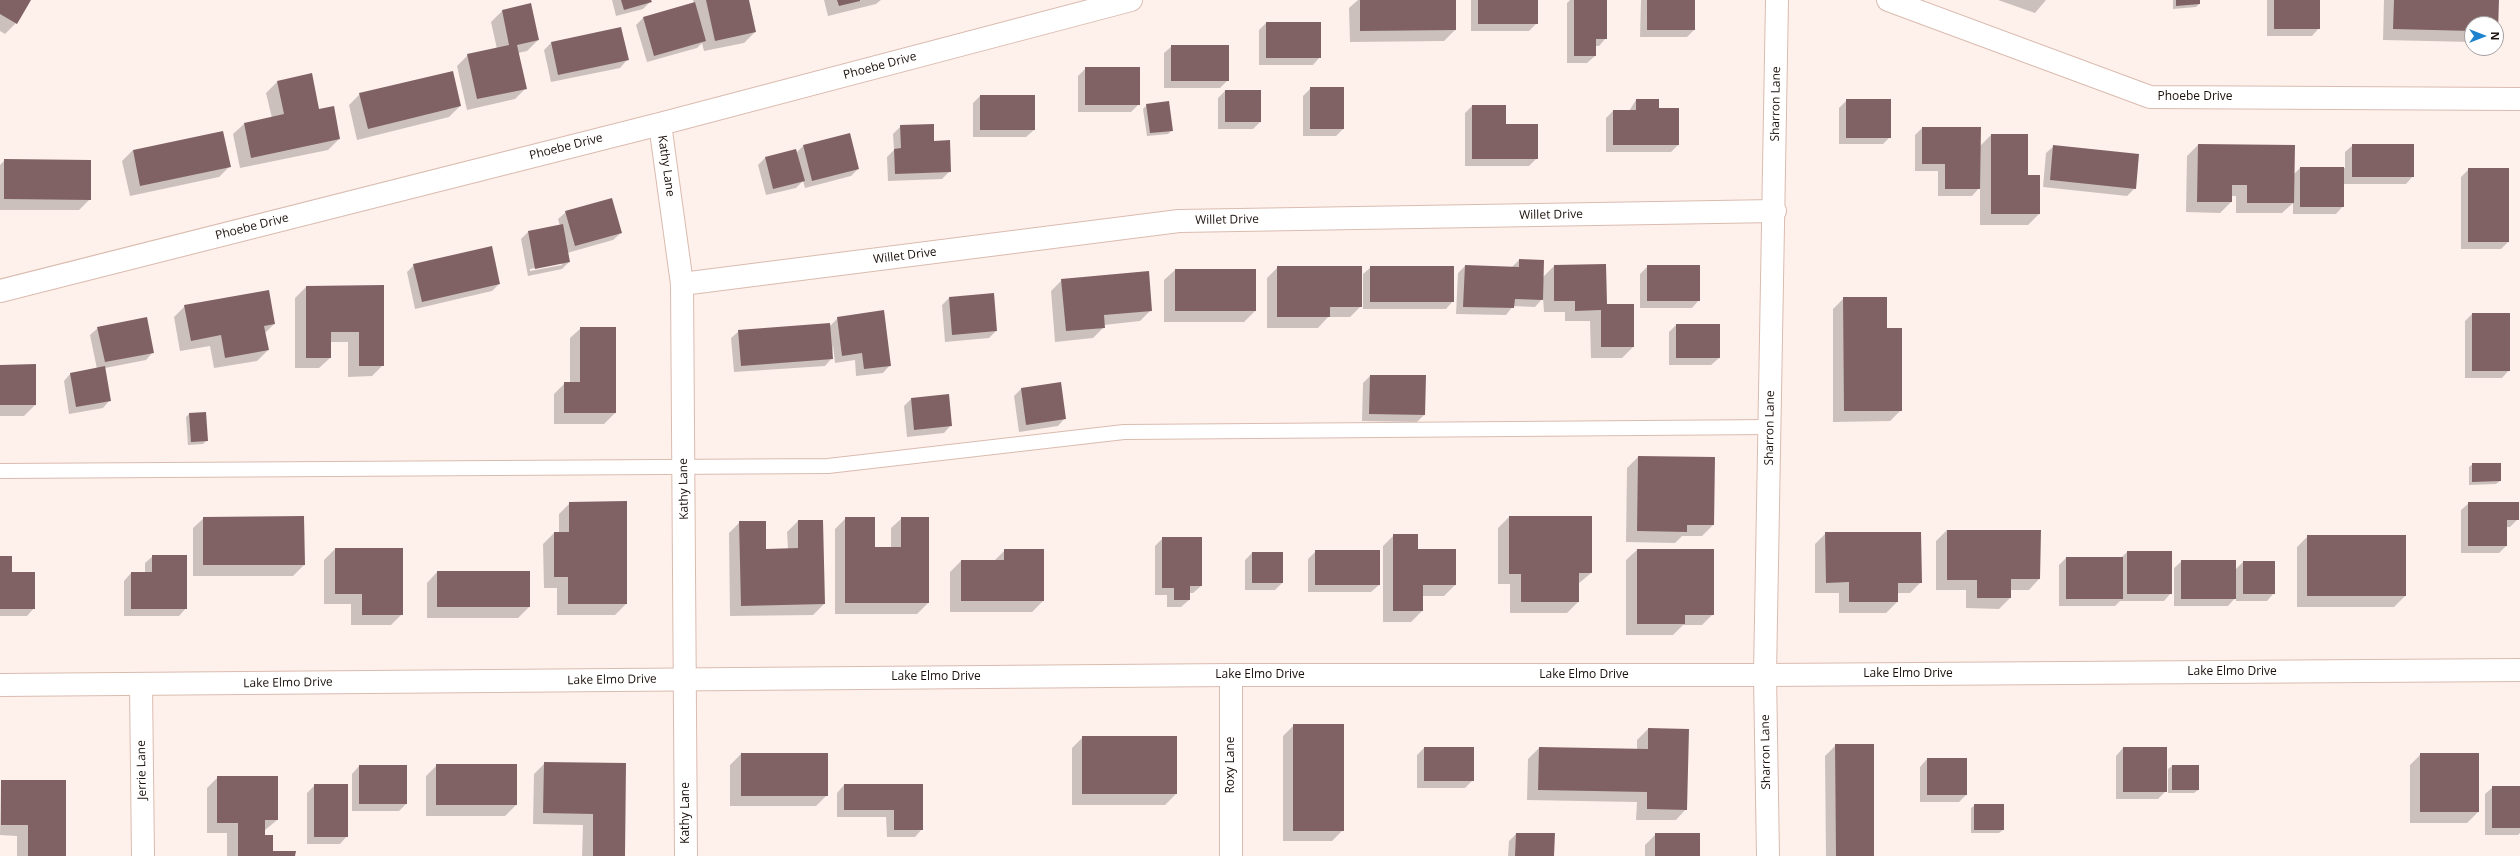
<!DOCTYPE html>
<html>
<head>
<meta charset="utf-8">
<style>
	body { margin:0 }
	#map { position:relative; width:2520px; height:856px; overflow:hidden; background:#fef1ec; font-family:"Open Sans",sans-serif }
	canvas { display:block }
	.north { position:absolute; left:2464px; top:16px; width:40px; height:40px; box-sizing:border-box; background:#fff; border:1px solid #a49f9e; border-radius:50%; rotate:90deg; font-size:11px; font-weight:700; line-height:16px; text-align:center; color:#1b100c }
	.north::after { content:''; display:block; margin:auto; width:14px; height:18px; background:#1d83ce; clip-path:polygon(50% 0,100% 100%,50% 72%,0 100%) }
</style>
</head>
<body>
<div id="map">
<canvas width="2520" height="856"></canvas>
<div class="north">N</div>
</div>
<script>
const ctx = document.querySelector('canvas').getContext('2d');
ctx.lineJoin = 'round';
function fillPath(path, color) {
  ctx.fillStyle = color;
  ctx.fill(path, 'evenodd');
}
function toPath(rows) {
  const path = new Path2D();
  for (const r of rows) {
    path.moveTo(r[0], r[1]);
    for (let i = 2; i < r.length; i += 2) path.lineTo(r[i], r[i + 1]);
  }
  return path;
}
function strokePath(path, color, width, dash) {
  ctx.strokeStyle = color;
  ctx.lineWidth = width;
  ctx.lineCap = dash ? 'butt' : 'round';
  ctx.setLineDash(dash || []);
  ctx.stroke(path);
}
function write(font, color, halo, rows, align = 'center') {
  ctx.font = font + ' "Open Sans",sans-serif';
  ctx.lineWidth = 3.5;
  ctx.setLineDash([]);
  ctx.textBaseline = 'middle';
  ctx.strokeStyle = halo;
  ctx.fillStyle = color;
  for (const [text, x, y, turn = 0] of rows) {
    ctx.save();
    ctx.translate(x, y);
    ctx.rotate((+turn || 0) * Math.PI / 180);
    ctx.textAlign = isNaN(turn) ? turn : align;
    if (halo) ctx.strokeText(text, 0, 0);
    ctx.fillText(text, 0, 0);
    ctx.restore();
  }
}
const shadow = toPath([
	[0,0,29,0,16,23,5,34,0,31],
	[612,0,650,0,651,1,643,9,616,16],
	[693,0,748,0,755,32,744,43,704,51,702,43,697,48,647,62,636,25,643,18,694,3],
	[824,0,881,0,876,4,828,16],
	[1358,0,1455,0,1455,30,1444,41,1350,42,1349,8],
	[1471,0,1537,0,1537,23,1529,31,1471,31],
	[1570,0,1606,0,1606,38,1599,46,1595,46,1595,56,1587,63,1567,63,1567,3],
	[1641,0,1694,0,1694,30,1687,37,1640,37],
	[1998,0,2046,0,2035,13],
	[2173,0,2199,0,2199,4,2196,7,2173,9],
	[2267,0,2319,0,2319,28,2312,36,2267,36],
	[2384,0,2498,0,2497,31,2496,32,2496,24,2472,24,2472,42,2383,40],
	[531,5,538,40,527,51,518,53,526,88,515,99,467,110,457,66,468,55,497,49,491,22,502,11],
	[1266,23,1320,23,1320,57,1313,65,1259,65,1259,30],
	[621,28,627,60,620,68,551,82,544,50,551,43],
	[1172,46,1228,80,1220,88,1164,88,1164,53],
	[1086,68,1139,104,1131,112,1078,112,1078,76],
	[277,82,318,110,339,139,328,150,240,168,233,134,244,124,272,118,266,93],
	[1311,88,1343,129,1336,136,1303,136,1303,96],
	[1225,91,1260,122,1253,129,1218,129,1218,98],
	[360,94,460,106,449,117,357,140,349,105],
	[980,96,1034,130,1026,137,973,137,973,103],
	[1636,100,1658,109,1678,145,1671,152,1606,152,1606,118,1613,111,1629,111],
	[1847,100,1890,137,1883,144,1839,144,1839,108],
	[1147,105,1172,130,1168,134,1147,136,1143,109],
	[1472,106,1505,106,1505,125,1537,158,1529,166,1465,166,1465,113],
	[901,126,933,142,950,171,942,179,888,181,887,157,894,150,893,134],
	[1922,128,1979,147,1991,135,2027,176,2039,214,2028,225,1980,225,1980,187,1972,196,1938,196,1938,171,1915,171,1915,135],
	[2198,145,2293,175,2300,168,2345,168,2345,152,2353,145,2413,176,2406,184,2343,184,2343,206,2336,214,2293,214,2293,203,2282,213,2236,213,2236,196,2231,196,2231,202,2220,213,2186,212,2187,156],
	[803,146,858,169,851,176,805,188,803,181,796,188,766,195,758,165,766,157,796,153],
	[2054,146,2135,188,2127,196,2043,187,2046,153],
	[133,150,230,166,219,177,130,196,122,161],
	[5,160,90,199,79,210,0,210,0,165],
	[2469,169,2508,242,2501,249,2461,249,2461,177],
	[566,212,621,233,613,240,567,253,569,262,562,269,528,276,521,239,528,232,560,226,558,219],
	[562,263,562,265,530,271,530,269],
	[1519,260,1543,277,1554,266,1606,305,1633,347,1622,358,1591,358,1590,321,1565,321,1565,312,1544,312,1543,298,1535,307,1513,306,1506,315,1456,314,1458,273,1465,266,1512,267],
	[414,265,499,284,492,291,415,309,407,272],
	[1648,266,1699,300,1692,308,1640,308,1640,274],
	[1278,267,1361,306,1350,317,1328,317,1318,328,1267,328,1267,278],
	[1371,267,1453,301,1446,309,1363,309,1363,274],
	[1175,270,1255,311,1244,322,1164,322,1164,280],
	[1062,280,1151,310,1140,321,1104,325,1104,327,1093,338,1055,342,1051,291],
	[383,286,383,365,372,376,348,377,348,342,330,342,330,358,319,368,295,368,295,298,306,287],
	[949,298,996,331,989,338,945,342,942,305],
	[1844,298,1886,329,1901,410,1890,421,1833,422,1833,309],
	[185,306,274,324,265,333,268,350,257,361,214,368,210,346,180,351,174,317],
	[2472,314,2509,370,2502,378,2465,378,2465,321],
	[838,318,890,365,883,373,856,376,855,360,835,363,833,345,832,358,825,366,734,372,731,338,739,331,830,326],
	[1676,325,1719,358,1711,365,1669,365,1669,332],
	[98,328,153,352,146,360,105,368,110,400,103,408,69,414,64,381,71,373,97,369,90,335],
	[581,328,615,413,604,424,554,424,554,394,565,383,570,383,570,338],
	[0,366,35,405,24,416,0,416],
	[1370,376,1424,415,1417,422,1362,421,1363,383],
	[1060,383,1065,418,1058,426,1019,432,1014,396,1021,389],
	[911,399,951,425,944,433,907,437,904,406],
	[189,414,206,441,203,444,188,445,186,417],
	[1638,457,1713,525,1702,536,1682,536,1675,543,1626,542,1627,468],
	[2473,464,2500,481,2496,484,2469,485,2469,467],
	[570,503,626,604,615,615,557,615,557,588,544,588,543,544,554,533,559,533,559,514],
	[2469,503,2518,519,2510,527,2506,527,2506,546,2499,553,2461,553,2461,510],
	[1509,517,1591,573,1578,584,1578,602,1567,613,1510,613,1510,584,1498,584,1498,528],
	[204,518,304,565,293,576,193,576,193,528],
	[846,518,874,548,891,548,891,528,902,518,928,603,917,614,835,614,835,529],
	[798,521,824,604,813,615,730,616,729,533,740,522,765,550,788,549,787,532],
	[1947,530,2040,531,2039,579,2029,590,2010,590,2010,598,1999,609,1966,608,1966,590,1936,590,1936,541],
	[1826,533,1921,582,1910,593,1897,593,1897,602,1886,613,1839,613,1839,593,1815,593,1815,544],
	[1394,535,1417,550,1455,585,1444,596,1422,596,1422,611,1411,622,1383,622,1383,546],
	[2308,536,2405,596,2394,607,2297,607,2297,547],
	[1163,538,1201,586,1193,593,1189,593,1189,600,1181,607,1167,607,1167,595,1155,595,1155,546],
	[335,549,402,549,402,614,391,625,351,625,351,604,324,604,324,560],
	[1005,550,1043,550,1043,601,1032,612,950,612,950,572,961,561,994,561],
	[1637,550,1713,614,1702,625,1683,625,1673,635,1626,635,1626,560],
	[1316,551,1379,585,1371,592,1308,592,1308,559],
	[2127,552,2171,593,2164,601,2120,601,2115,606,2059,606,2059,565,2066,558,2121,558],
	[1252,553,1282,553,1282,583,1275,590,1245,590,1245,560],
	[153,556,186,608,179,616,124,616,124,581,131,573,145,573,145,563],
	[0,557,34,608,27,616,0,616],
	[2182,561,2235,570,2243,562,2274,593,2267,601,2236,601,2236,597,2228,606,2174,606,2174,568],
	[437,572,529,607,518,618,427,618,427,583],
	[1294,725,1343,830,1332,841,1283,841,1283,736],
	[1648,729,1686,809,1676,820,1636,820,1637,802,1527,800,1528,759,1539,748,1637,750,1637,740],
	[1083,737,1176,794,1165,805,1072,805,1072,748],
	[1836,745,1873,856,1826,856,1825,756],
	[1424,748,1473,780,1465,788,1417,788,1417,755],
	[2123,748,2166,748,2166,791,2158,799,2116,799,2116,756],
	[741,754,827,795,816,806,730,806,730,765],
	[2421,754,2478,812,2467,823,2410,823,2410,765],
	[1927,759,1966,795,1959,802,1920,802,1920,767],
	[545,763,625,764,624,856,582,856,583,825,533,824,534,774],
	[437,765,516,805,505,816,426,816,426,776],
	[359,766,406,766,406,804,399,811,352,811,352,774],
	[2172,766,2198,766,2198,790,2194,793,2168,793,2168,769],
	[218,777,277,820,264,831,264,836,272,852,294,856,227,856,227,833,207,833,207,788],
	[1,781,65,856,17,856,17,836,0,835],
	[315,785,347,836,340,844,307,844,307,793],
	[844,785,922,785,922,829,915,837,887,837,886,817,837,817,837,793],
	[2493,787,2520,787,2520,833,2518,835,2485,835,2485,794],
	[1975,805,2003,830,1999,833,1971,833,1971,808],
	[1516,834,1554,834,1553,856,1508,856,1509,841],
	[1656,834,1699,856,1645,856,1645,845]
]);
const building = toPath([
	[0,0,31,0,17,24,0,14],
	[621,0,651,0,652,2,624,10],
	[706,0,749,0,756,32,715,41],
	[837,0,860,0,860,1,839,6],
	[1360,0,1456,0,1456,30,1360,31],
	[1478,0,1538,0,1538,24,1478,24],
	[1574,0,1607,0,1607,39,1596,39,1596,56,1574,56],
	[1647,0,1695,0,1695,30,1647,30],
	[2176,0,2200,0,2200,4,2176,6],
	[2274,0,2320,0,2320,29,2274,29],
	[2394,0,2499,0,2498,32,2496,32,2496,24,2472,24,2472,31,2393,29],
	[695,2,706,41,654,56,643,17],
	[531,3,539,40,517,45,527,89,477,99,467,54,509,45,502,10],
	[1266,22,1321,22,1321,58,1266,58],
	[621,27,629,60,558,75,551,42],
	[1171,45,1229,45,1229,81,1171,81],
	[1085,67,1140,67,1140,105,1085,105],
	[453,71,461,106,368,129,359,93],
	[312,73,319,109,334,106,340,139,251,158,244,123,284,114,277,81],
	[1310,87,1344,87,1344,129,1310,129],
	[1225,90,1261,90,1261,122,1225,122],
	[980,95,1035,95,1035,130,980,130],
	[1636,99,1659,99,1659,108,1679,108,1679,145,1613,145,1613,110,1636,110],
	[1846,99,1891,99,1891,138,1846,138],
	[1169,101,1173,131,1150,133,1146,104],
	[1472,105,1506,105,1506,124,1538,124,1538,159,1472,159],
	[934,124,934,141,950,140,951,172,895,174,894,149,901,148,900,125],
	[1922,127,1981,127,1980,189,1945,189,1945,164,1922,164],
	[223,131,231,167,140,186,133,150],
	[850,133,859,169,812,181,803,145],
	[1991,134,2028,134,2028,175,2040,175,2040,214,1991,214],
	[2198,144,2295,145,2294,203,2247,203,2247,185,2232,185,2232,202,2197,202],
	[2352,144,2414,144,2414,177,2352,177],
	[2053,145,2139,154,2136,189,2050,180],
	[796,149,805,181,773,189,765,157],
	[4,159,91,160,91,200,4,199],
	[2300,167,2344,167,2344,207,2300,207],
	[2468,168,2509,168,2509,242,2468,242],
	[612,198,622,233,575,246,565,211],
	[563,224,570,262,535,269,528,231],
	[492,246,500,284,422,302,413,264],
	[1519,259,1544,260,1543,300,1515,299,1514,308,1463,307,1465,265,1519,267],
	[1606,264,1607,304,1634,304,1634,347,1601,347,1601,310,1575,311,1575,301,1554,301,1554,265],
	[1647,265,1700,265,1700,301,1647,301],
	[1277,266,1362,266,1362,307,1330,307,1330,317,1277,317],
	[1370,266,1454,266,1454,302,1370,302],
	[1175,269,1256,269,1256,311,1175,311],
	[1149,271,1152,311,1104,315,1105,328,1066,331,1061,279],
	[384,285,384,366,359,366,359,332,331,332,331,358,306,358,306,286],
	[269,290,275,324,264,326,269,350,225,358,221,335,191,341,184,305],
	[994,293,997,331,952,335,949,297],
	[1843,297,1887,297,1887,328,1902,328,1902,411,1844,411],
	[884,310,891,366,864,369,862,353,842,356,837,317],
	[2472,313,2510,313,2510,371,2472,371],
	[147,317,154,353,105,362,97,327],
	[830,323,833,359,741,366,738,330],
	[1676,324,1720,324,1720,358,1676,358],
	[580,327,616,327,616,413,564,413,564,382,580,382],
	[36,364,36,405,0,405,0,365],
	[105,366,111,401,76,407,70,373],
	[1370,375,1426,375,1425,415,1369,414],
	[1061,382,1066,419,1026,425,1021,388],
	[949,394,952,426,914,430,911,398],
	[206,412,208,441,191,442,189,413],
	[1638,456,1715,457,1714,525,1687,525,1687,532,1637,531],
	[2472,463,2501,463,2501,481,2472,482],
	[627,501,627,604,568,604,568,577,554,577,554,532,569,532,569,502],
	[2468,502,2519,502,2519,520,2507,520,2507,546,2468,546],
	[304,516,305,565,203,565,203,517],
	[1509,516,1592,516,1592,573,1579,573,1579,602,1521,602,1521,574,1509,574],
	[845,517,875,517,875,547,901,547,901,517,929,517,929,603,845,603],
	[798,520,823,520,825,604,741,606,739,521,766,521,766,549,798,548],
	[1947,530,2041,530,2040,579,2011,579,2011,598,1977,598,1977,580,1947,580],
	[1825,532,1921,532,1922,583,1898,583,1898,602,1849,602,1849,582,1826,583],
	[1393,534,1418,534,1418,549,1456,549,1456,585,1423,585,1423,611,1393,611],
	[2307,535,2406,535,2406,596,2307,596],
	[1162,537,1202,537,1202,586,1190,586,1190,600,1174,600,1174,588,1162,588],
	[335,548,403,548,403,615,362,615,362,594,335,594],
	[1004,549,1044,549,1044,601,961,601,961,560,1004,560],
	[1637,549,1714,549,1714,615,1685,615,1685,624,1637,624],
	[1315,550,1380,550,1380,585,1315,585],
	[2127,551,2172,551,2172,594,2127,594],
	[1252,552,1283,552,1283,583,1252,583],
	[152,555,187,555,187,609,131,609,131,572,152,572],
	[0,556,12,556,12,572,35,572,35,609,0,609],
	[2066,557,2123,557,2123,599,2066,599],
	[2181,560,2236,560,2236,599,2181,599],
	[2243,561,2275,561,2275,594,2243,594],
	[437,571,530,571,530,607,437,607],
	[1293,724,1344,724,1344,831,1293,831],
	[1648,728,1689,729,1687,810,1647,809,1647,792,1538,790,1539,747,1648,749],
	[1082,736,1177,736,1177,794,1082,794],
	[1835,744,1874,744,1874,856,1836,856],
	[1424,747,1474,747,1474,781,1424,781],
	[2123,747,2167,747,2167,792,2123,792],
	[741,753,828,753,828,796,741,796],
	[2420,753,2479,753,2479,812,2420,812],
	[1927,758,1967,758,1967,795,1927,795],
	[544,762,626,763,625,856,593,856,593,814,543,813],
	[436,764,517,764,517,805,436,805],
	[359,765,407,765,407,804,359,804],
	[2172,765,2199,765,2199,790,2172,790],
	[217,776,278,776,278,820,265,820,265,835,273,835,273,851,296,851,295,856,238,856,238,823,217,823],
	[1,780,66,780,66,856,28,856,28,825,1,825],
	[314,784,348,784,348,837,314,837],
	[844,784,923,784,923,830,894,830,894,810,844,810],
	[2492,786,2520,786,2520,828,2492,828],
	[1974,804,2004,804,2004,830,1974,830],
	[1516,833,1555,833,1554,856,1515,856],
	[1655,833,1700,833,1700,856,1655,856]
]);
const service = toPath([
	[0,471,828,466,1124,432,1771,427]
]);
const minor = toPath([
	[1888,0,2150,97,2520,99],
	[660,124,682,284,686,856],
	[682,284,1179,221,1775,211],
	[0,291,660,124,1131,0],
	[1231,675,1231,856],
	[141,685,143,856],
	[1768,856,1765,675,1777,0]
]);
const tertiary = toPath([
	[0,685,1231,675,1765,675,2520,670]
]);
const streetNames = [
	["Phoebe Drive",880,66,-15],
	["Phoebe Drive",2195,97],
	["Sharron Lane",1776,104,-89],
	["Phoebe Drive",566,147,-14],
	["Kathy Lane",666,166,82],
	["Willet Drive",1551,215,-1],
	["Willet Drive",1227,220,-1],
	["Phoebe Drive",252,227,-14],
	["Willet Drive",905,256,-7],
	["Sharron Lane",1770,428,-89],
	["Kathy Lane",684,489,-91],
	["Lake Elmo Drive",2232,672],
	["Lake Elmo Drive",1908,674],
	["Lake Elmo Drive",1260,675],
	["Lake Elmo Drive",1584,675],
	["Lake Elmo Drive",936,677],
	["Lake Elmo Drive",612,680,-1],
	["Lake Elmo Drive",288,683,-1],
	["Sharron Lane",1766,752,-91],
	["Roxy Lane",1231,765,-90],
	["Jerrie Lane",142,770,-91],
	["Kathy Lane",686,813,-90]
];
fillPath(shadow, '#0003');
fillPath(building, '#806265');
strokePath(service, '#dabbaf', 16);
strokePath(minor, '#dabbaf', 24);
strokePath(tertiary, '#dabbaf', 24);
strokePath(service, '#fff', 14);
strokePath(minor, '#fff', 22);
strokePath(tertiary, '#fff', 22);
write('12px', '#1b100c', '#fff', streetNames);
</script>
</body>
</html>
